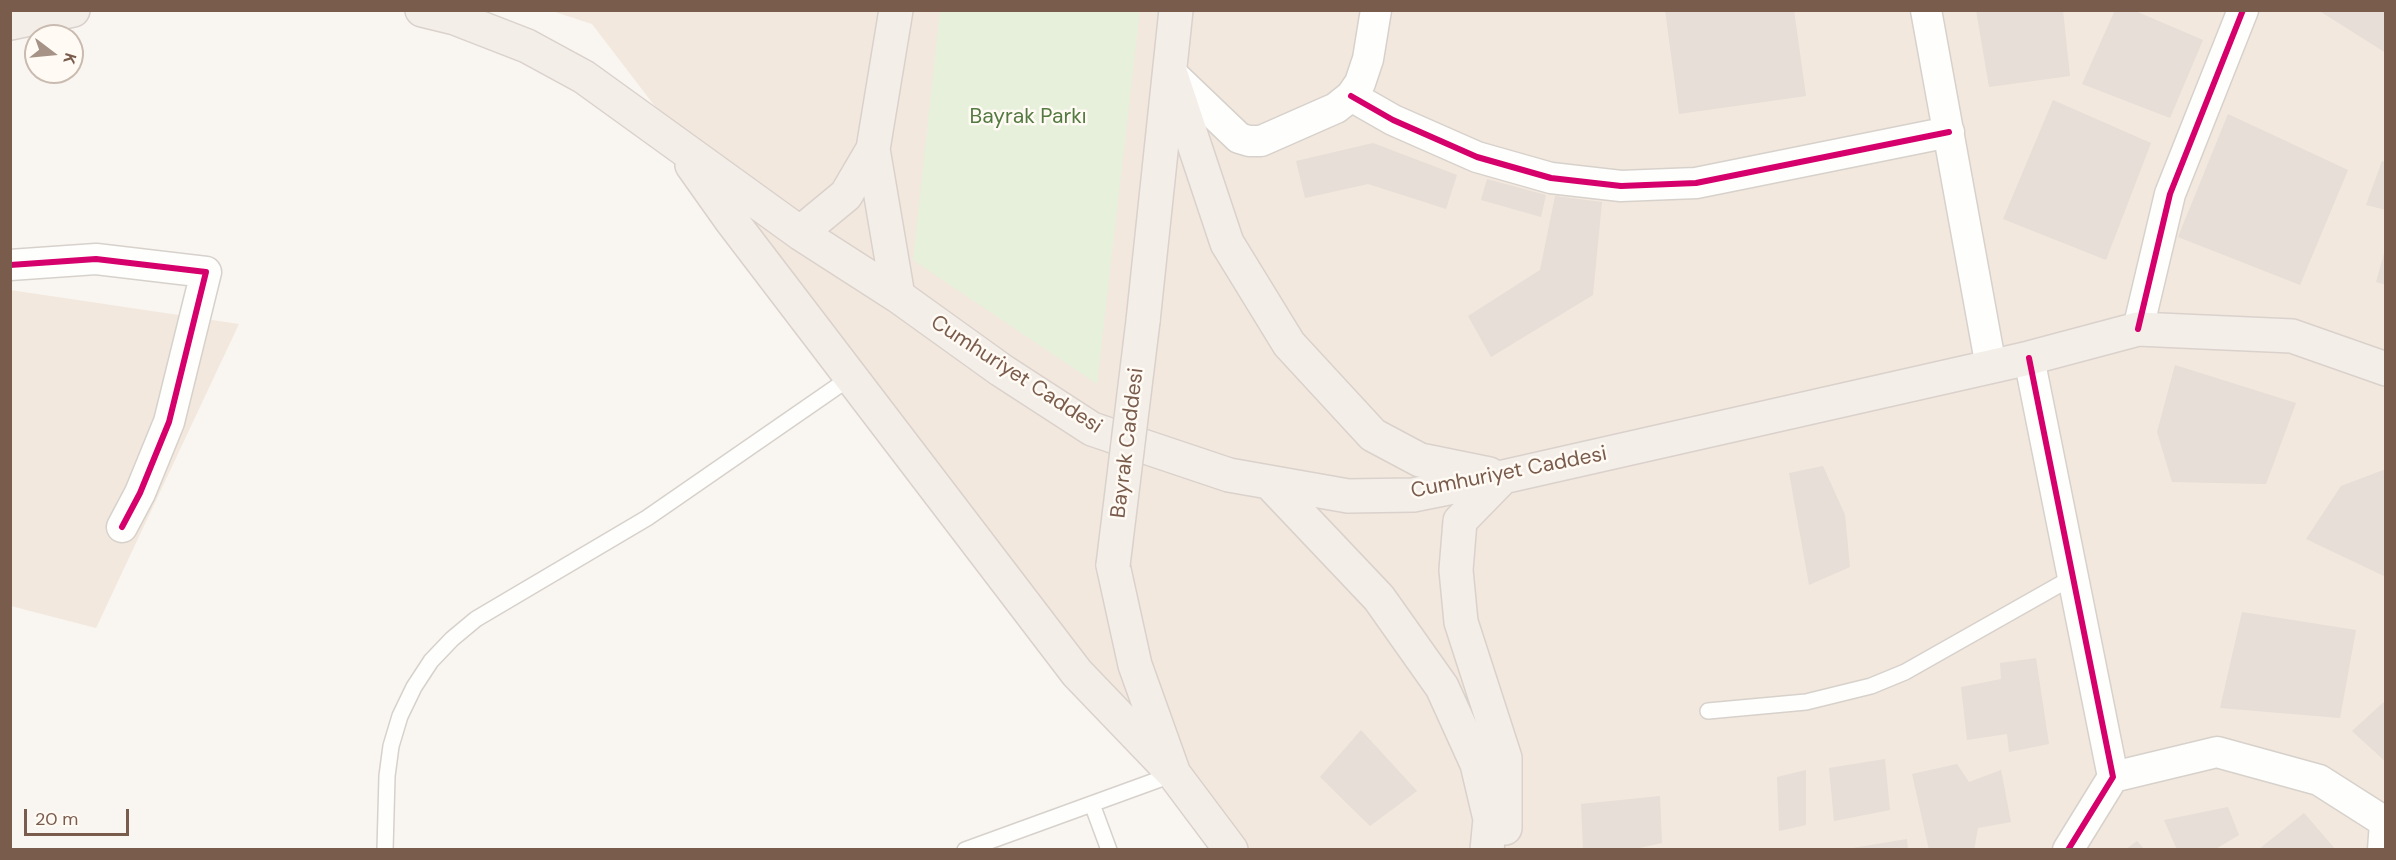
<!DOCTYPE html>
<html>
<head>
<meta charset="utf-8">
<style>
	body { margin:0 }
	#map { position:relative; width:2396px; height:860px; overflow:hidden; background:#f9f5f0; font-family:"DM Sans",sans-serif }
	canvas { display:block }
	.frame { position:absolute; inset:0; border:12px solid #7a5c4d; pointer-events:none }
	.north { position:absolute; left:24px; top:24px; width:60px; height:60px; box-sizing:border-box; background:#fffaf3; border:2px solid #cabbb1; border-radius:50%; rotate:106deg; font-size:16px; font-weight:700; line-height:24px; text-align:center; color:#7a5c4d }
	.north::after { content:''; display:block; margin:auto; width:21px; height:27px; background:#a69286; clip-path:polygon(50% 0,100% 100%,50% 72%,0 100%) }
	.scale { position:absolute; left:24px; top:809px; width:105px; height:27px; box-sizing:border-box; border:3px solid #7a5c4d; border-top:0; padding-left:8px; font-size:18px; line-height:21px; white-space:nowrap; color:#7a5c4d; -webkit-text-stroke:4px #fffaf3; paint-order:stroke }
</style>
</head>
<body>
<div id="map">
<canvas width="2396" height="860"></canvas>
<div class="frame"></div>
<div class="north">K</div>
<div class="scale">20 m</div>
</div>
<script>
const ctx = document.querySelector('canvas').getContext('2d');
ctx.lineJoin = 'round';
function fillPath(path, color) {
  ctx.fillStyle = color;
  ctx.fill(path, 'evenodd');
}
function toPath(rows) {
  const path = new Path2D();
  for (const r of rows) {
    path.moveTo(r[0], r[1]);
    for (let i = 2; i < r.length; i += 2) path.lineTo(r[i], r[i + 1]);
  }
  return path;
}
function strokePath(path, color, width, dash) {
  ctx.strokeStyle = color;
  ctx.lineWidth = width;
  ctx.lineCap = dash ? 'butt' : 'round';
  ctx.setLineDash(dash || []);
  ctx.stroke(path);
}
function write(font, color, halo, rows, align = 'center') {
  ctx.font = font + ' "DM Sans",sans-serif';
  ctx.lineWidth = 5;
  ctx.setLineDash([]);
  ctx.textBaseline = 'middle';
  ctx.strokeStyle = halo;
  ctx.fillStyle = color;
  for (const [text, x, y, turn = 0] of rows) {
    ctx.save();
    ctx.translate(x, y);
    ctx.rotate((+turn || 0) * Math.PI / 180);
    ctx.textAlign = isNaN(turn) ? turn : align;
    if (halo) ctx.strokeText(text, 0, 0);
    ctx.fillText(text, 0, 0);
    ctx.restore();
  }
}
const residential = toPath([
	[552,11,2385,11,2385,849,1223,849,592,24],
	[10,290,239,324,96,628,11,606]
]);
const green = toPath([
	[940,11,1140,11,1097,384,913,260]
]);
const building = toPath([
	[1665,10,1794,10,1806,96,1679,114],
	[1976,10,2063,10,2070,76,1989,87],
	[2115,10,2133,10,2203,40,2170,118,2082,84],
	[2318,10,2386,10,2386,53],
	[2053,100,2151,143,2106,260,2003,219],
	[2228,114,2348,170,2300,285,2178,237],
	[1373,143,1457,175,1446,209,1368,184,1305,198,1296,161],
	[2382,161,2386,162,2386,210,2366,205],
	[1487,179,1546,195,1541,217,1481,200],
	[1555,196,1602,202,1593,295,1491,357,1468,316,1540,270],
	[2385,250,2386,250,2386,285,2376,282],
	[2175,365,2296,403,2266,484,2172,482,2157,432],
	[1823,466,1845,515,1850,567,1809,585,1789,473],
	[2386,469,2386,577,2306,539,2341,486],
	[2242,612,2356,630,2340,718,2220,708],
	[2036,658,2049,744,2009,752,2007,734,1967,740,1961,687,2001,679,2000,663],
	[2386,700,2386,762,2352,731],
	[1361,730,1417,791,1370,826,1320,777],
	[1885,759,1890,810,1834,821,1829,768],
	[1957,764,1969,782,2001,770,2011,822,1978,828,1974,850,1929,850,1912,774],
	[1806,770,1806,825,1779,831,1777,777],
	[1660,796,1662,843,1630,850,1583,850,1581,804],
	[2228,807,2239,835,2214,850,2177,850,2164,820],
	[2304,813,2336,850,2258,850],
	[1907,839,1908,850,1853,850,1853,848],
	[2137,841,2145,850,2125,850]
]);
const lane = toPath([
	[1708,711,1806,702,1871,686,1905,672,2073,577],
	[1092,804,1109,850],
	[385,850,387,776,391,746,400,716,414,687,431,661,452,639,476,619,647,518,851,377],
	[965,850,1174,774]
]);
const street = toPath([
	[1926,10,1991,367],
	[1170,72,1239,138,1249,141,1261,141,1336,108,1351,96,1360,83,1368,59,1376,10],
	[1351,96,1393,120,1477,157,1551,178,1621,186,1696,183,1949,132],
	[10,265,96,259,206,272,169,422,140,493,122,527],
	[2138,329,2170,194,2243,10],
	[2029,358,2113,777,2068,850],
	[2113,777,2217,752,2319,780,2385,822,2383,850]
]);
const primary = toPath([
	[422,10,455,18,527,46,584,77,800,233,898,296,1001,370,1092,429,1229,475,1348,496,1413,495,1503,477,2029,358,2138,329,2292,336,2386,369],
	[896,10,873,149,898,296],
	[10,23,73,10],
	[1170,72,1227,243,1289,344,1373,435,1420,460,1489,474],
	[692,165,731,220,1077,673,1174,774],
	[800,233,846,195,873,149],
	[1143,321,1176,10],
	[1503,477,1460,521,1456,570,1461,622,1505,758,1505,828],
	[1269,482,1379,598,1442,687,1477,764,1490,819,1487,850],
	[1113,565,1135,665,1174,774,1231,850]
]);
const primaryBridge = toPath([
	[1113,565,1143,321]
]);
const cycleway = toPath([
	[1351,96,1393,120,1477,157,1551,178,1621,186,1696,183,1949,132],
	[10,265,96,259,206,272,169,422,140,493,122,527],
	[2138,329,2170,194,2243,10],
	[2029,358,2113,777,2068,850]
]);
const parkNames = [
	["Bayrak Parkı",1028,117]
];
const streetNames = [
	["Cumhuriyet Caddesi",1016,375,33],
	["Bayrak Caddesi",1128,443,-83],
	["Cumhuriyet Caddesi",1509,473,-11]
];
fillPath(residential, '#f2e8de');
fillPath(green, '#e7f0db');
fillPath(building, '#e6ded7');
strokePath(lane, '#d7d1cb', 18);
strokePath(street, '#d7d1cb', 33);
strokePath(primary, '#dad1cc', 36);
strokePath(lane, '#fefefd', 15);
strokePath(street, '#fefefd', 30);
strokePath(primary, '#f3eee8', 33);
strokePath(primaryBridge, '#dad1cc', 36, []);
strokePath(primaryBridge, '#f3eee8', 33);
strokePath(cycleway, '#d6006c', 6);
write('21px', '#537a41', '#fffaf3', parkNames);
write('21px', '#7a5c4d', '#fffaf3', streetNames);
</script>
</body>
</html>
